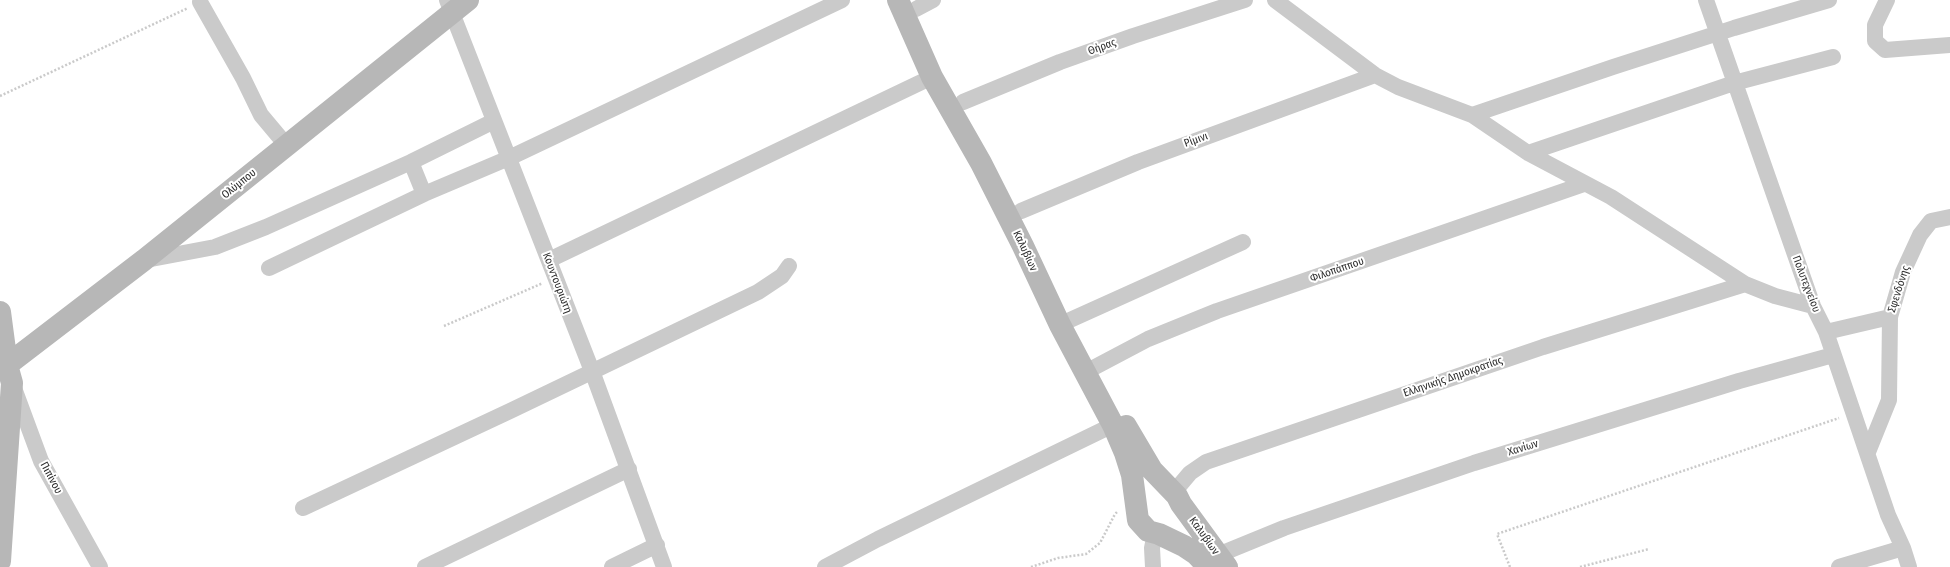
<!DOCTYPE html>
<html>
<head>
<meta charset="utf-8">
<style>
	body { margin:0 }
	canvas { display:block; background:#fff }
</style>
</head>
<body>
<canvas width="1950" height="567"></canvas>
<script>
const ctx = document.querySelector('canvas').getContext('2d');
ctx.lineJoin = 'round';
function toPath(rows) {
  const path = new Path2D();
  for (const r of rows) {
    path.moveTo(r[0], r[1]);
    for (let i = 2; i < r.length; i += 2) path.lineTo(r[i], r[i + 1]);
  }
  return path;
}
function strokePath(path, color, width, dash) {
  ctx.strokeStyle = color;
  ctx.lineWidth = width;
  ctx.lineCap = dash ? 'butt' : 'round';
  ctx.setLineDash(dash || []);
  ctx.stroke(path);
}
function write(font, color, halo, rows, align = 'center') {
  ctx.font = font + ' "Fira Sans Condensed",sans-serif';
  ctx.lineWidth = 4;
  ctx.setLineDash([]);
  ctx.textBaseline = 'middle';
  ctx.strokeStyle = halo;
  ctx.fillStyle = color;
  for (const [text, x, y, turn = 0] of rows) {
    ctx.save();
    ctx.translate(x, y);
    ctx.rotate((+turn || 0) * Math.PI / 180);
    ctx.textAlign = isNaN(turn) ? turn : align;
    if (halo) ctx.strokeText(text, 0, 0);
    ctx.fillText(text, 0, 0);
    ctx.restore();
  }
}
const path = toPath([
	[0,96,188,8],
	[444,326,543,283],
	[1031,567,1058,558,1086,554,1100,543,1115,514,1118,511],
	[1510,567,1497,534,1839,418],
	[1580,567,1649,549]
]);
const street = toPath([
	[447,0,592,371,664,567],
	[1275,0,1375,75,1398,87,1472,115,1528,153,1611,197,1745,284,1775,296,1813,306],
	[1706,0,1813,306,1826,332,1888,515,1903,548,1909,567],
	[1887,0,1875,25,1875,41,1885,50,1950,45],
	[200,2,243,78,261,115,287,146],
	[916,9,933,0],
	[963,102,1060,62,1133,36,1245,0],
	[1472,115,1613,67,1734,28,1829,0],
	[1528,153,1734,83,1833,57],
	[424,194,509,158,842,0],
	[1021,211,1138,162,1375,75],
	[146,260,215,247,266,227,411,162,494,121],
	[549,260,932,77],
	[269,268,424,194,411,162],
	[1070,320,1243,242],
	[1826,332,1890,317,1903,272,1920,235,1931,221,1950,217],
	[1095,367,1148,339,1217,311,1584,184],
	[14,388,41,461,100,567],
	[1868,452,1889,400,1890,317],
	[1174,492,1190,473,1206,462,1543,347,1745,284],
	[303,508,510,411,758,292,782,276,789,266],
	[1218,555,1284,528,1474,463,1739,381,1833,355],
	[425,567,629,469],
	[612,567,657,545],
	[825,567,878,539,1113,425],
	[1153,567,1152,548,1155,533],
	[1839,567,1903,548]
]);
const secondary = toPath([
	[898,0,932,77,981,163,1023,246,1060,325,1113,425,1125,453,1132,475,1138,520,1148,531,1159,534,1184,546,1196,554,1208,567],
	[0,312,7,365,12,383,0,561],
	[0,368,7,365,144,260,468,0],
	[1126,426,1152,470,1177,496,1181,504,1227,567]
]);
const streetNames = [
	["Θήρας",1102,47,-20],
	["Ρίμινι",1196,140,-20],
	["Ολύμπου",239,184,-39],
	["Καλυβίων",1025,251,65],
	["Φιλοπάππου",1337,270,-19],
	["Κουντουριώτη",557,283,69],
	["Πολυτεχνείου",1806,284,69],
	["Σφενδόνης",1899,289,-72],
	["Ελληνικής Δημοκρατίας",1453,377,-19],
	["Χανίων",1523,448,-17],
	["Πιπίνου",51,478,62],
	["Καλυβίων",1204,536,54]
];
strokePath(path, '#cacaca', 2.5, [2, 2]);
strokePath(street, '#cacaca', 16);
strokePath(secondary, '#b7b7b7', 22);
write('11px', '#2d2d2d', '#fff', streetNames);
</script>
</body>
</html>
